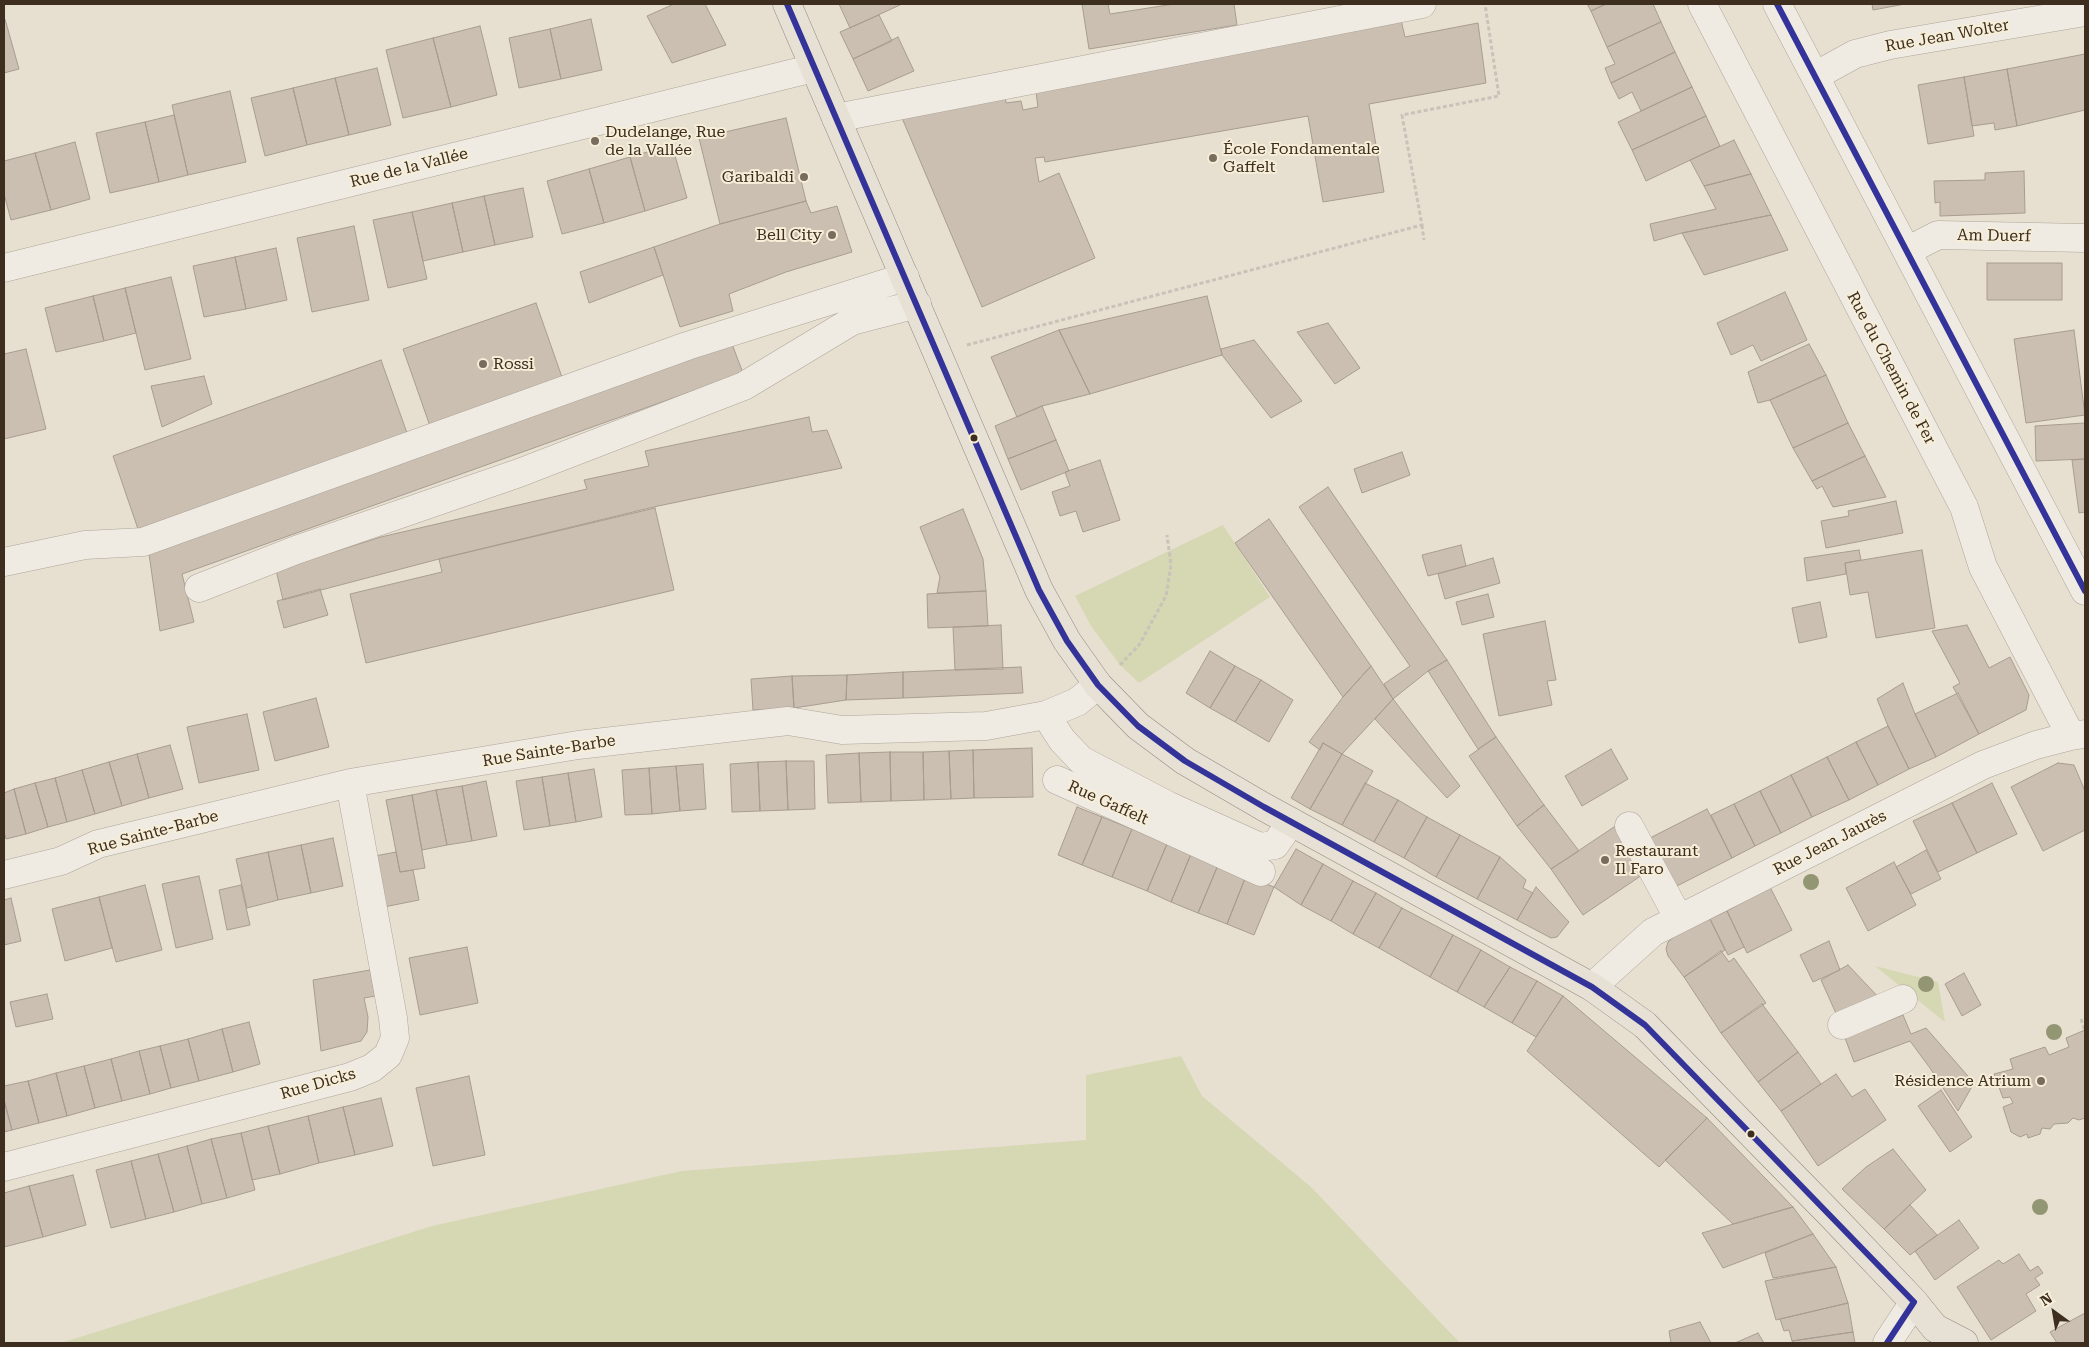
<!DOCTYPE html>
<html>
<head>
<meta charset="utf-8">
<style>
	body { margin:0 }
	#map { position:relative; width:2089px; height:1347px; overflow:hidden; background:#e7e0d1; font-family:"Roboto Serif",serif }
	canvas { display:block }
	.frame { position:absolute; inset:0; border:5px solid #3d2e20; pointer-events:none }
	.north { position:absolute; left:2029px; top:1287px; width:50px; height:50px; -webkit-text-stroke:4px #f7eed8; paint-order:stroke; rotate:328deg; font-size:14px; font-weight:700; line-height:20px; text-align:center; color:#3d2e20 }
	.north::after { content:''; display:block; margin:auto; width:18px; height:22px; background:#3d2e20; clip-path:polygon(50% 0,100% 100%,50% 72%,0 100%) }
</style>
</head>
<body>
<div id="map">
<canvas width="2089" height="1347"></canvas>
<div class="frame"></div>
<div class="north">N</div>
</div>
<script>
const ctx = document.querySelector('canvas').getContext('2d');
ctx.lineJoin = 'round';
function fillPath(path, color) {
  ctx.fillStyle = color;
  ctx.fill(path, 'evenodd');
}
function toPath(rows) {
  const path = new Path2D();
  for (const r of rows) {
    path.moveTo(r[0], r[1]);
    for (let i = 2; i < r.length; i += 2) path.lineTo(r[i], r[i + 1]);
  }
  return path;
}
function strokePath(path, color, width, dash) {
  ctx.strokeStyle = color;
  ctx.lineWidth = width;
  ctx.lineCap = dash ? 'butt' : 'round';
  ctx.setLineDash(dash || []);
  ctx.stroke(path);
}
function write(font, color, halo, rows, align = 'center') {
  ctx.font = font + ' "Roboto Serif",serif';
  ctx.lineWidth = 4;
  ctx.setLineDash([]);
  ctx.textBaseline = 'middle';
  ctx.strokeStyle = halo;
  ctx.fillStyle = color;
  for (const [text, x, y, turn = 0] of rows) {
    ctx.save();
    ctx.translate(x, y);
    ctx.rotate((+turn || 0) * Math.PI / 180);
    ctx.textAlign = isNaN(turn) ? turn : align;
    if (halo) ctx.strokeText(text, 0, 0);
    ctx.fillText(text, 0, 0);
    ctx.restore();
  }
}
const green = toPath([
	[1223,525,1270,597,1139,683,1120,665,1091,626,1075,596],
	[1875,966,1938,982,1945,1022],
	[1181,1056,1202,1096,1311,1187,1460,1343,61,1343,432,1226,682,1171,1086,1140,1086,1075]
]);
const building = toPath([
	[674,4,705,4,726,45,672,63,647,16,674,4],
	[839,4,902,4,850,28,839,4],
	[1082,4,1108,4,1110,14,1174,4,1234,4,1237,25,1089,49,1082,4],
	[1587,4,1606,4,1591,11,1587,4],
	[1606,4,1653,4,1661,22,1607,47,1591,11,1606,4],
	[1872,4,1905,4,1873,10,1872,4],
	[879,15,892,41,853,59,840,32,879,15],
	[4,19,5,19,19,69,4,73,4,19],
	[591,19,602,70,561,79,550,29,591,19],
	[1401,20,1405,37,1478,23,1486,83,1369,104,1384,192,1323,202,1308,116,1045,162,1044,157,1035,158,1039,182,1059,173,1095,258,982,307,902,118,1005,96,1006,103,1021,101,1023,110,1038,107,1036,92,1401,20],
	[1661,22,1675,52,1611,83,1605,68,1615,64,1607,47,1661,22],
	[480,26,497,95,451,107,433,38,480,26],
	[550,29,561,79,519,88,509,38,550,29],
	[898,37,914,71,868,91,853,59,898,37],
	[433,38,451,107,403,118,386,50,433,38],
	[1675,52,1692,87,1641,111,1632,92,1619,99,1611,83,1675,52],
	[2085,54,2085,110,2017,126,2007,69,2085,54],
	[377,68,391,125,349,135,335,78,377,68],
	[2007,69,2017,126,1995,130,1994,123,1972,126,1964,77,2007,69],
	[1964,77,1974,136,1928,144,1918,85,1964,77],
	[335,78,349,135,307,145,293,88,335,78],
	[1692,87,1706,116,1632,150,1618,122,1692,87],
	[293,88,307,145,265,156,251,98,293,88],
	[230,91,246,162,188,175,172,105,230,91],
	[174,115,188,175,159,182,145,122,174,115],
	[1706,116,1720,146,1646,181,1632,150,1706,116],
	[786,118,806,201,720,224,699,138,786,118],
	[145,122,159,182,110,193,96,133,145,122],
	[1734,140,1751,174,1704,186,1690,160,1734,140],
	[75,142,90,199,51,210,35,153,75,142],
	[672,145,687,198,645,211,630,157,672,145],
	[35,153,51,210,11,220,4,194,4,161,35,153],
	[630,157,645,211,604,223,589,169,630,157],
	[589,169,604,223,562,234,547,181,589,169],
	[2024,171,2025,213,1940,216,1940,202,1935,203,1934,181,1985,180,1985,173,2024,171],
	[1751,174,1771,215,1682,233,1654,241,1650,224,1716,209,1704,186,1751,174],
	[523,188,533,237,495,245,484,196,523,188],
	[484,196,495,245,463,252,452,203,484,196],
	[806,201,811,213,837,206,852,252,786,272,729,294,733,311,680,327,654,247,720,224,806,201],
	[452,203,463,252,423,261,412,212,452,203],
	[412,212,427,279,388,288,373,220,412,212],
	[1771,215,1788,250,1704,275,1682,233,1771,215],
	[354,226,369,300,312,312,297,238,354,226],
	[654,247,663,275,589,303,580,272,654,247],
	[276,248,287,300,246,309,235,257,276,248],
	[235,257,246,309,204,317,193,266,235,257],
	[1987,263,2062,263,2062,300,1987,300,1987,263],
	[171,277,191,359,145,370,125,288,171,277],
	[125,288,136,333,104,341,93,296,125,288],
	[1785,292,1807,340,1761,361,1753,345,1731,355,1717,323,1785,292],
	[93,296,104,341,56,352,45,308,93,296],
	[1207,296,1222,355,1090,394,1059,330,1207,296],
	[536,303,563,380,430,426,403,349,536,303],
	[1328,323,1360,368,1335,384,1297,332,1328,323],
	[1059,330,1090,394,1042,406,1017,417,991,357,1059,330],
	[2074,330,2085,415,2026,423,2014,339,2074,330],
	[1254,340,1302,401,1271,418,1222,355,1221,349,1254,340],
	[732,344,743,373,182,574,194,622,160,631,149,554,732,344],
	[1809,344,1826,375,1770,400,1758,403,1748,372,1809,344],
	[26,349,46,429,4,439,4,354,26,349],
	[381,360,407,433,138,529,113,456,381,360],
	[1826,375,1848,423,1793,448,1770,400,1826,375],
	[204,376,212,404,162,427,151,386,204,376],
	[1042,406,1056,440,1008,459,995,426,1042,406],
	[809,417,812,432,827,430,842,468,658,506,439,559,283,600,276,570,381,537,587,489,584,480,649,466,645,451,809,417],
	[1848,423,1865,456,1812,481,1793,448,1848,423],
	[2085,423,2085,459,2036,461,2035,426,2085,423],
	[1056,440,1069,471,1021,490,1008,459,1056,440],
	[1402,452,1410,475,1362,493,1354,469,1402,452],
	[1865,456,1886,497,1833,507,1822,486,1817,489,1812,481,1865,456],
	[2085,459,2085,512,2079,513,2072,460,2085,459],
	[1100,460,1120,520,1083,532,1076,511,1060,516,1052,492,1070,486,1065,472,1100,460],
	[1328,487,1447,660,1428,671,1393,699,1384,684,1410,666,1299,507,1328,487],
	[1896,501,1903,533,1826,548,1821,521,1849,516,1848,511,1896,501],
	[655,508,674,590,366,663,350,594,442,572,439,559,655,508],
	[963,509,983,559,986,591,937,593,940,577,920,527,963,509],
	[1269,519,1371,666,1343,697,1235,543,1269,519],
	[1461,545,1466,566,1428,576,1422,555,1461,545],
	[1859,550,1861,560,1845,563,1846,574,1807,581,1804,558,1859,550],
	[1922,550,1935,628,1876,638,1868,592,1850,595,1845,563,1922,550],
	[1493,558,1500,583,1445,599,1438,574,1493,558],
	[320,589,328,615,284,628,277,601,320,589],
	[986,591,988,626,928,628,927,594,986,591],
	[1488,594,1494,617,1462,625,1456,602,1488,594],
	[1820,602,1827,637,1799,643,1792,608,1820,602],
	[1545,621,1556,680,1547,681,1552,705,1499,716,1483,634,1545,621],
	[1001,625,1003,669,955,670,953,627,1001,625],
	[1967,625,1989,668,2010,657,2029,695,2026,710,1979,734,1953,687,1960,683,1932,631,1967,625],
	[1210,651,1235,666,1210,708,1186,693,1210,651],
	[1447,660,1496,737,1478,749,1428,671,1447,660],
	[1235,666,1261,680,1235,722,1210,708,1235,666],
	[1371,666,1393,699,1342,754,1323,743,1320,750,1309,742,1343,697,1371,666],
	[1021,667,1023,693,903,698,903,672,1021,667],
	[903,672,903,698,846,700,847,675,903,672],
	[847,675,846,700,794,708,792,676,847,675],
	[792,676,794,708,753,710,751,679,792,676],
	[1261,680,1293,700,1269,742,1235,722,1261,680],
	[1903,683,1915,714,1936,757,1909,769,1888,726,1877,699,1903,683],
	[1958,693,1979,734,1936,757,1915,714,1958,693],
	[316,698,329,747,275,761,263,712,316,698],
	[1393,699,1460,786,1447,798,1375,719,1393,699],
	[247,714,259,770,199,783,187,727,247,714],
	[1888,726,1909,769,1878,785,1856,742,1888,726],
	[1496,737,1544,805,1517,826,1469,756,1496,737],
	[1856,742,1878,785,1849,800,1827,757,1856,742],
	[1323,743,1342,754,1310,809,1291,798,1323,743],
	[170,745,183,789,149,798,137,754,170,745],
	[1032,748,1033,797,974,798,973,750,1032,748],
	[1611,749,1628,779,1582,806,1565,776,1611,749],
	[973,750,974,798,951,799,949,751,973,750],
	[949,751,951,799,924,800,923,752,949,751],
	[890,752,923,752,924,800,891,801,890,752],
	[890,752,891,801,861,802,859,753,890,752],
	[859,753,861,802,828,803,826,755,859,753],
	[137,754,149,798,122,806,109,762,137,754],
	[1342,754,1373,771,1342,825,1310,809,1342,754],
	[1827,757,1849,800,1812,817,1791,775,1827,757],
	[786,761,814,761,815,809,788,810,786,761],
	[786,761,788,810,760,811,758,762,786,761],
	[109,762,122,806,95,814,82,770,109,762],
	[758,762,760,811,732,812,730,764,758,762],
	[2058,763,2074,765,2085,791,2085,830,2043,851,2011,787,2058,763],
	[703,764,706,809,680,811,676,766,703,764],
	[676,766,680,811,652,814,649,768,676,766],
	[649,768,652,814,625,815,622,770,649,768],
	[594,769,602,817,576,822,568,773,594,769],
	[82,770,95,814,67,822,55,778,82,770],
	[568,773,576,822,550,826,542,777,568,773],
	[1791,775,1812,817,1781,833,1760,791,1791,775],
	[542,777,550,826,524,830,516,781,542,777],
	[55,778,67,822,48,827,35,783,55,778],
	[486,781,497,836,472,841,462,786,486,781],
	[35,783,48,827,26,834,14,789,35,783],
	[1365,783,1398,800,1374,842,1342,825,1365,783],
	[1992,783,2017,834,1977,853,1952,803,1992,783],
	[462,786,472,841,447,845,436,790,462,786],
	[14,789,26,834,6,839,4,832,4,793,14,789],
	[436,790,447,845,422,850,412,795,436,790],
	[1760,791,1781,833,1755,846,1734,804,1760,791],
	[412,795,425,868,400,872,386,800,412,795],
	[1398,800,1427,817,1404,858,1374,842,1398,800],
	[1952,803,1977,853,1938,872,1913,821,1952,803],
	[1734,804,1755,846,1732,858,1711,815,1734,804],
	[1544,805,1579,851,1551,869,1517,826,1544,805],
	[1077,807,1102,817,1082,865,1058,855,1077,807],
	[1707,809,1732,858,1673,888,1648,839,1707,809],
	[1102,817,1132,829,1112,877,1082,865,1102,817],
	[1427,817,1460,835,1436,877,1404,858,1427,817],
	[1620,823,1651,869,1583,915,1551,869,1620,823],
	[1132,829,1167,844,1147,891,1112,877,1132,829],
	[1460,835,1500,857,1477,899,1436,877,1460,835],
	[333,838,343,886,311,893,301,845,333,838],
	[1167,844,1191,854,1171,902,1147,891,1167,844],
	[301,845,311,893,278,900,268,852,301,845],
	[1296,849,1323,864,1301,905,1274,887,1296,849],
	[1926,850,1941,879,1911,894,1896,867,1926,850],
	[268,852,278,900,247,908,236,859,268,852],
	[396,852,400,872,413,870,419,900,384,907,375,856,396,852],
	[1191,854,1218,865,1198,913,1171,902,1191,854],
	[1500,857,1526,880,1523,888,1533,893,1517,920,1477,899,1500,857],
	[1894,862,1916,905,1868,931,1846,888,1894,862],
	[1323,864,1353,881,1331,921,1301,905,1323,864],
	[1218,865,1246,876,1227,924,1198,913,1218,865],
	[199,876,213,939,176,948,162,884,199,876],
	[1246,876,1274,887,1254,935,1227,924,1246,876],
	[1353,881,1376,893,1353,934,1331,921,1353,881],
	[145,885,162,950,116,962,99,897,145,885],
	[241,885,250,925,227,930,219,890,241,885],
	[1536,887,1569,922,1557,937,1551,938,1517,920,1536,887],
	[1770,887,1792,930,1747,953,1727,911,1770,887],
	[1376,893,1402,908,1379,948,1353,934,1376,893],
	[99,897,112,948,65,961,52,909,99,897],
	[11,898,21,941,4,945,4,900,11,898],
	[1402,908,1453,935,1430,977,1379,948,1402,908],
	[1727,911,1744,947,1728,955,1710,919,1727,911],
	[1710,919,1725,950,1684,977,1668,956,1666,949,1668,942,1675,936,1710,919],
	[1453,935,1481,950,1457,992,1430,977,1453,935],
	[1829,941,1840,970,1813,982,1800,955,1829,941],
	[467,947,478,1003,420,1015,409,958,467,947],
	[1481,950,1510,967,1484,1007,1457,992,1481,950],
	[1721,951,1729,962,1734,958,1766,1003,1721,1033,1684,977,1721,951],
	[1848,965,1883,1002,1839,1020,1821,980,1848,965],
	[1510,967,1537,981,1512,1023,1484,1007,1510,967],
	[370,970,375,996,364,998,368,1017,367,1032,361,1041,321,1051,313,980,370,970],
	[1964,973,1981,1005,1962,1016,1945,984,1964,973],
	[1537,981,1563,996,1536,1037,1512,1023,1537,981],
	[47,994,53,1019,16,1027,10,1002,47,994],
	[1563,996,1707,1118,1659,1167,1527,1051,1563,996],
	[1762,1004,1798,1052,1758,1082,1721,1033,1762,1004],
	[1903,1015,1911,1034,1926,1028,1974,1083,1958,1111,1930,1068,1910,1041,1854,1062,1845,1038,1903,1015],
	[249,1022,260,1064,233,1072,222,1029,249,1022],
	[222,1029,233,1072,199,1081,188,1039,222,1029],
	[2085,1030,2085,1118,2079,1120,2073,1118,2068,1123,2054,1124,2050,1129,2042,1128,2040,1134,2028,1138,2027,1134,2020,1137,2011,1132,2003,1107,2013,1103,2010,1097,2003,1098,1994,1074,2013,1069,2010,1059,2045,1047,2049,1055,2069,1047,2066,1038,2085,1030],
	[188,1039,199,1081,171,1088,160,1046,188,1039],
	[160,1046,171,1088,150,1094,139,1051,160,1046],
	[139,1051,150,1094,122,1101,111,1059,139,1051],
	[1798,1052,1821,1084,1781,1111,1758,1082,1798,1052],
	[111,1059,122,1101,95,1108,84,1066,111,1059],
	[84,1066,95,1108,67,1116,56,1073,84,1066],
	[56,1073,67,1116,39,1123,28,1081,56,1073],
	[1836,1074,1852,1097,1865,1089,1886,1120,1818,1166,1781,1111,1836,1074],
	[469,1076,485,1155,433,1166,416,1088,469,1076],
	[28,1081,39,1123,12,1130,4,1100,4,1086,28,1081],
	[1941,1090,1972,1137,1950,1152,1918,1106,1941,1090],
	[381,1098,393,1146,355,1155,343,1107,381,1098],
	[4,1100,12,1130,4,1132,4,1100],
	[343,1107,355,1155,319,1163,308,1116,343,1107],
	[308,1116,319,1163,280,1174,268,1126,308,1116],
	[1707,1118,1793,1207,1733,1224,1665,1160,1707,1118],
	[268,1126,280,1174,252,1180,241,1133,268,1126],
	[241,1133,255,1190,227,1198,211,1139,241,1133],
	[211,1139,227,1198,202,1204,187,1146,211,1139],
	[187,1146,202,1204,174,1212,158,1154,187,1146],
	[1893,1149,1926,1190,1884,1229,1842,1189,1866,1167,1893,1149],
	[158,1154,174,1212,146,1219,131,1161,158,1154],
	[131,1161,146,1219,111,1228,96,1170,131,1161],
	[73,1175,86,1225,43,1237,29,1186,73,1175],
	[29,1186,43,1237,4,1247,4,1193,29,1186],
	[1910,1205,1937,1235,1910,1255,1884,1229,1910,1205],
	[1793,1207,1813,1234,1723,1268,1702,1233,1793,1207],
	[1959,1220,1979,1248,1935,1280,1915,1251,1959,1220],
	[1813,1234,1836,1267,1773,1278,1765,1253,1813,1234],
	[2019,1254,2030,1271,2038,1266,2043,1273,2035,1278,2040,1285,2026,1294,2036,1311,1991,1340,1957,1287,1999,1260,2003,1264,2019,1254],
	[1836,1267,1848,1303,1776,1320,1765,1281,1836,1267],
	[1848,1303,1853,1332,1792,1341,1789,1330,1784,1331,1780,1319,1848,1303],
	[2085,1313,2085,1343,2057,1343,2050,1332,2085,1313],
	[1700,1322,1711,1343,1671,1343,1669,1331,1700,1322],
	[1853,1332,1855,1343,1793,1343,1792,1341,1853,1332],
	[1758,1333,1764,1343,1735,1343,1758,1333]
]);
const path = toPath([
	[1422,225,1424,240],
	[967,345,1422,225,1402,115,1499,96,1485,4],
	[1120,665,1139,645,1166,596,1171,565,1167,535],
	[2081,1019,2085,1031]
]);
const minor = toPath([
	[1702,4,1964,507,1983,567,2071,736],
	[1777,4,2085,591],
	[1815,76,1855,54,1890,45,2085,12],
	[836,118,1422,4],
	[1907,251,1938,235,2085,238],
	[4,268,814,68],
	[4,562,85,545,143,542,687,346,905,277],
	[199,588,296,550,519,473,744,386,852,321,917,304],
	[1046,715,1062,740,1081,760,1169,806,1260,847,1275,845,1291,822],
	[1057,780,1160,826],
	[1169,806,1160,826,1261,872],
	[1629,826,1679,919],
	[4,875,61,861,98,844,350,783,578,745,788,721,842,730,986,726,1046,715,1077,702,1098,685],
	[1592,987,1653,932,1679,919,1983,765,2036,745,2071,736,2085,734],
	[1842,1025,1903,999],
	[4,1167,350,1077,372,1068,388,1055,395,1038,393,1018,350,783],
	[1887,1343,1914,1302]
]);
const major = toPath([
	[787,4,1039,590,1067,641,1098,685,1138,726,1185,761,1264,807,1592,987,1645,1025,1833,1217,1914,1302,1935,1328,1964,1343]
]);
const bus1 = toPath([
	[787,4,1039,590,1067,641,1098,685,1138,726,1185,761,1264,807,1592,987,1645,1025,1914,1302],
	[1777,4,2085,591],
	[1887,1343,1914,1302]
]);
const trees = [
	[1811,882],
	[1926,984],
	[2054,1032],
	[2040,1207]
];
const markers = [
	[595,141,5,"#786c5e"],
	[1213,158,5,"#786c5e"],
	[804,177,5,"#786c5e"],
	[832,235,5,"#786c5e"],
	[483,364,5,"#786c5e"],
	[974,438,4.5,"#3d2e20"],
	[1605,860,5,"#786c5e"],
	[2041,1081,5,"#786c5e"],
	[1751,1134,4.5,"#3d2e20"]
];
const streetNames = [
	["Rue Jean Wolter",1947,36,-10],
	["Rue de la Vallée",409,168,-14],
	["Am Duerf",1994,236,1],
	["Rue du Chemin de Fer",1891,368,62],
	["Rue Sainte-Barbe",549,751,-9],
	["Rue Gaffelt",1108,803,24],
	["Rue Sainte-Barbe",153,833,-15],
	["Rue Jean Jaurès",1830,843,-27],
	["Rue Dicks",318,1084,-16]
];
const poiNames = [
	["Dudelange, Rue",605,132],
	["de la Vallée",605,150],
	["École Fondamentale",1223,149],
	["Gaffelt",1223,167],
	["Garibaldi",794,177,"right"],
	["Bell City",822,235,"right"],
	["Rossi",493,364],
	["Restaurant",1615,851],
	["Il Faro",1615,869],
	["Résidence Atrium",2031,1081,"right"]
];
fillPath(green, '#d6d7b3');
fillPath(building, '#cbbfb2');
strokePath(building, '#a89c90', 1);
strokePath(minor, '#ada599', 29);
strokePath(major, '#928b80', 29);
strokePath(path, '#c8c2b9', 3, [4, 2.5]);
strokePath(minor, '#efebe3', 28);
strokePath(major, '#e6e1d4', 28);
strokePath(bus1, '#339', 6);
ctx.fillStyle = '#929673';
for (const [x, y] of trees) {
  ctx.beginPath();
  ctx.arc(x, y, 8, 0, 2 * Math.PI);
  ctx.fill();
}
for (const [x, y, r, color] of markers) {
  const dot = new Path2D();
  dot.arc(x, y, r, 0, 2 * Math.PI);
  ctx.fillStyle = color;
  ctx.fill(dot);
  strokePath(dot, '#f7eed8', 2);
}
write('16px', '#3d2e20', '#f7eed8', streetNames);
write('16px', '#3d2e20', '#f7eed8', poiNames, 'left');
</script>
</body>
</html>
